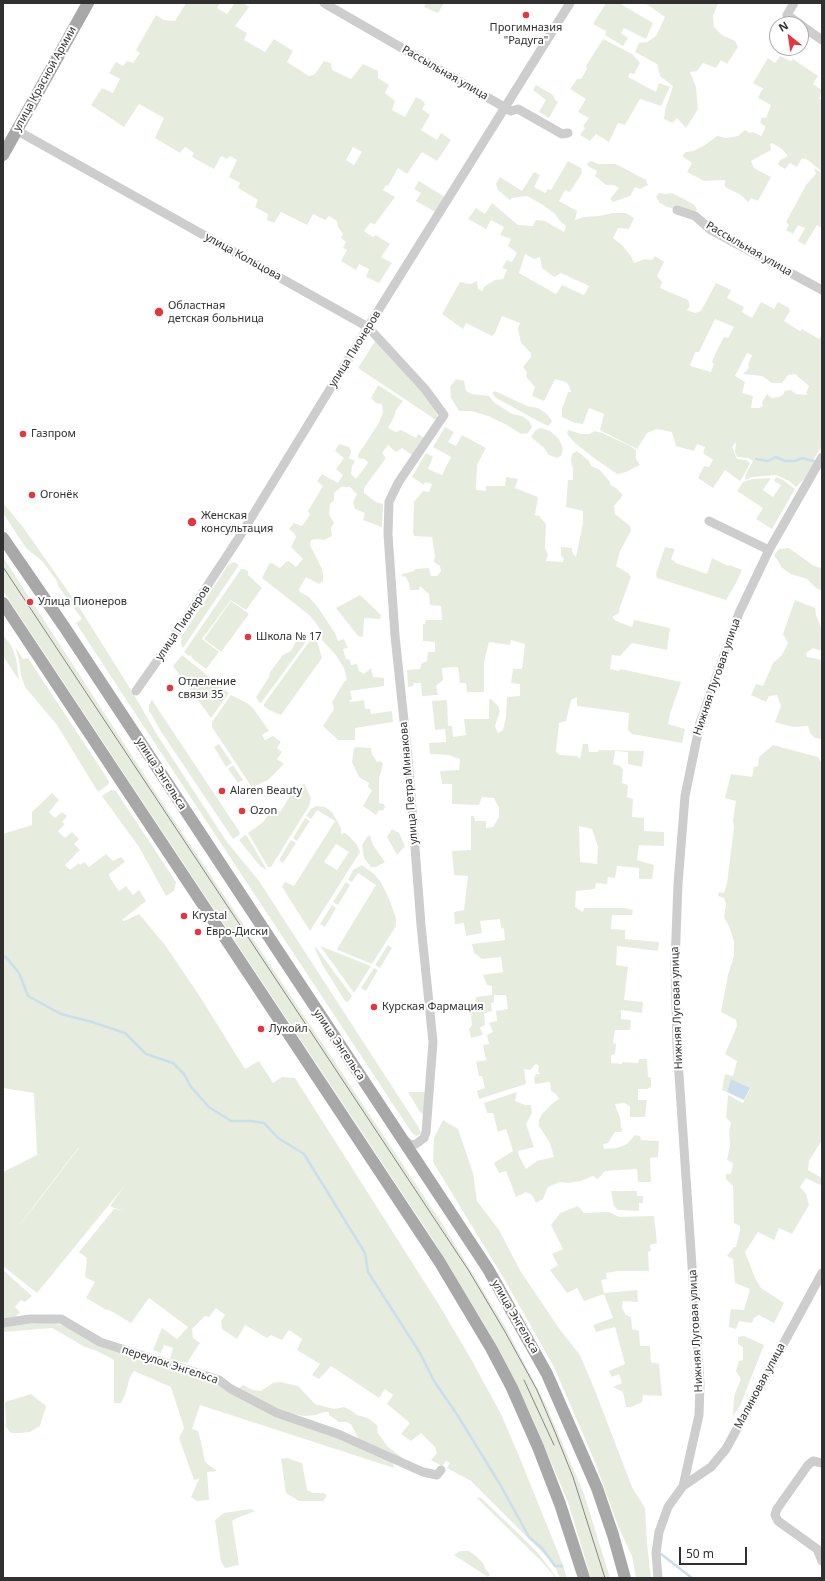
<!DOCTYPE html>
<html>
<head>
<meta charset="utf-8">
<style>
	body { margin:0 }
	#map { position:relative; width:825px; height:1581px; overflow:hidden; background:#fff; font-family:"Noto Sans",sans-serif }
	canvas { display:block }
	.frame { position:absolute; inset:0; border:4px solid #303030; pointer-events:none }
	.north { position:absolute; left:769px; top:16px; width:40px; height:40px; box-sizing:border-box; background:#fff; border:1px solid #acacac; border-radius:50%; rotate:330deg; font-size:11px; font-weight:700; line-height:16px; text-align:center; color:#303030 }
	.north::after { content:''; display:block; margin:auto; width:14px; height:18px; background:#e3363e; clip-path:polygon(50% 0,100% 100%,50% 72%,0 100%) }
	.scale { position:absolute; left:679px; top:1547px; width:68px; height:18px; box-sizing:border-box; border:2px solid #303030; border-top:0; padding-left:5px; font-size:12px; line-height:14px; white-space:nowrap; color:#303030; -webkit-text-stroke:3px #fff; paint-order:stroke }
</style>
</head>
<body>
<div id="map">
<canvas width="825" height="1581"></canvas>
<div class="frame"></div>
<div class="north">N</div>
<div class="scale">50 m</div>
</div>
<script>
const ctx = document.querySelector('canvas').getContext('2d');
ctx.lineJoin = 'round';
function fillPath(path, color) {
  ctx.fillStyle = color;
  ctx.fill(path, 'evenodd');
}
function toPath(rows) {
  const path = new Path2D();
  for (const r of rows) {
    path.moveTo(r[0], r[1]);
    for (let i = 2; i < r.length; i += 2) path.lineTo(r[i], r[i + 1]);
  }
  return path;
}
function strokePath(path, color, width, dash) {
  ctx.strokeStyle = color;
  ctx.lineWidth = width;
  ctx.lineCap = dash ? 'butt' : 'round';
  ctx.setLineDash(dash || []);
  ctx.stroke(path);
}
function write(font, color, halo, rows, align = 'center') {
  ctx.font = font + ' "Noto Sans",sans-serif';
  ctx.lineWidth = 4;
  ctx.setLineDash([]);
  ctx.textBaseline = 'middle';
  ctx.strokeStyle = halo;
  ctx.fillStyle = color;
  for (const [text, x, y, turn = 0] of rows) {
    ctx.save();
    ctx.translate(x, y);
    ctx.rotate((+turn || 0) * Math.PI / 180);
    ctx.textAlign = isNaN(turn) ? turn : align;
    if (halo) ctx.strokeText(text, 0, 0);
    ctx.fillText(text, 0, 0);
    ctx.restore();
  }
}
const green = toPath([
	[186,3,220,3,217,8,227,14,235,3,243,3,249,7,235,26,247,33,244,40,265,52,274,39,293,51,287,62,309,76,315,74,324,61,331,63,332,70,351,79,363,64,378,71,378,78,389,85,385,93,395,101,392,110,405,117,416,97,422,100,425,104,422,109,430,115,421,130,437,140,441,133,451,140,437,161,422,152,407,174,398,168,388,186,386,185,383,190,395,197,375,224,370,223,364,231,373,237,376,235,390,244,381,257,392,263,379,283,366,277,369,269,359,264,356,270,341,261,347,250,343,248,346,242,341,238,343,234,338,227,337,221,329,216,325,220,313,214,307,225,281,212,274,223,267,220,268,214,255,207,258,200,238,188,240,183,229,177,237,160,230,156,227,159,221,156,214,169,192,157,194,153,185,147,180,153,155,138,164,118,139,104,124,127,91,105,102,88,113,93,120,79,109,73,116,62,123,66,127,61,133,63,140,53,136,50,156,15,164,20,175,21],
	[353,147,362,152,354,165,346,160],
	[426,3,444,3,438,13,424,7],
	[606,3,619,3,653,23,646,39,624,28,621,33,628,38,623,46,605,35,606,31,593,24],
	[645,3,718,3,713,16,714,27,722,35,735,41,738,47,727,64,721,60,716,68,703,63,697,71,690,72,696,87,698,109,686,128,677,118,672,123,664,119,665,110,673,86,660,76,657,64,635,52,639,43,647,42,656,36,665,17],
	[603,39,632,54,640,63,634,74,630,73,628,77,656,92,659,83,670,87,661,106,640,99,625,125,618,123,609,142,596,134,590,141,580,135,585,128,583,126,589,118,578,112,586,99,570,89,577,79,581,79,587,69,586,66],
	[780,56,791,61,793,59,818,76,813,84,822,90,819,99,822,100,822,172,808,160,802,158,797,167,790,163,785,169,778,165,780,160,788,156,782,149,772,143,770,144,771,150,751,161,754,168,771,177,758,201,751,198,748,202,741,195,725,187,725,180,704,181,687,172,692,163,682,156,686,152,693,151,705,145,717,136,726,138,738,136,745,130,750,133,753,132,761,136,765,129,765,126,760,123,762,117,766,118,771,105,758,98,761,91,764,89,753,83,768,58,775,63],
	[536,85,553,95,555,100,558,102,549,118,539,112,546,100,533,90],
	[568,161,581,168,582,173,570,192,565,190,559,201,577,211,575,220,584,217,599,216,613,213,626,213,634,218,629,229,618,228,613,238,622,245,631,256,634,263,645,259,652,260,655,256,664,262,657,276,662,282,660,288,688,300,690,306,687,310,695,313,701,311,716,283,731,290,727,298,744,307,742,312,752,318,761,302,774,309,778,302,789,308,790,311,784,321,800,331,802,329,819,339,822,335,822,446,815,457,813,464,805,478,796,487,789,481,776,475,753,477,745,480,746,474,753,461,749,458,737,457,735,452,736,442,732,447,737,459,746,460,750,463,744,475,740,481,725,470,713,488,698,478,704,466,709,467,713,460,703,453,705,447,697,444,694,451,676,446,672,432,657,429,647,433,637,449,600,430,604,414,589,408,583,424,575,423,562,417,562,409,568,392,571,392,569,386,566,382,555,379,544,401,532,396,535,387,528,379,526,376,527,372,523,367,531,357,531,353,521,343,518,329,520,323,502,316,495,333,492,336,466,323,463,329,442,314,460,282,470,284,477,281,478,289,482,291,485,286,495,280,503,279,507,270,502,268,507,260,512,262,517,253,508,246,511,239,500,235,504,227,491,220,486,229,468,219,476,208,485,214,492,203,518,225,533,226,536,220,545,221,564,232,566,226,560,221,555,214,543,205,527,196,512,198,510,200,498,190,496,184,500,177,522,191,534,172,540,175,534,187,545,193,548,189,551,190],
	[525,254,534,259,540,257,542,268,554,277,561,273,589,286,584,295,562,285,556,294,519,273],
	[715,319,734,327,728,338,724,337,717,350,712,362,714,364,711,372,690,366,695,352,699,352],
	[747,353,752,355,748,365,749,368,743,374,762,376,772,383,782,383,788,375,795,374,809,386,806,393,808,395,796,394,791,390,785,391,783,395,779,397,772,398,767,394,762,402,763,406,759,408,751,408,753,396,742,393,745,382,735,376],
	[591,161,598,164,616,164,646,180,648,185,640,189,635,187,630,196,613,202,610,199,619,188,614,185,606,185,595,176,597,171,588,166,587,163],
	[814,168,822,173,822,228,817,225,805,245,798,241,805,228,798,225,793,234,786,230,789,225,786,222,806,185,816,174],
	[419,181,448,199,439,214,416,201,421,193,414,189],
	[659,193,667,194,672,193,693,204,696,207,697,211,694,212,667,207,660,203,656,197],
	[375,341,416,383,435,409,438,417,436,420,358,368],
	[456,379,464,381,466,391,472,394,489,396,495,403,512,414,522,416,529,421,532,427,528,433,521,434,507,425,488,416,471,411,459,411,451,398,450,387],
	[378,385,403,401,396,410,394,417,388,428,396,432,401,430,416,438,418,434,424,438,412,455,402,448,396,452,388,445,382,453,386,458,364,488,364,493,376,502,383,504,382,527,363,520,365,513,355,509,353,502,357,494,350,487,341,487,334,493,334,500,330,504,329,514,334,523,331,528,332,536,324,540,317,539,311,540,310,545,322,569,323,575,323,581,319,584,306,577,299,589,300,592,309,597,319,609,335,633,338,641,344,639,348,648,343,649,346,659,350,660,351,665,357,664,359,671,364,674,371,668,373,677,384,678,384,686,350,691,352,699,349,701,350,702,364,700,365,709,370,709,371,714,392,711,393,722,355,728,355,740,338,740,323,726,334,709,332,702,344,682,347,680,344,668,335,654,322,640,322,633,316,623,309,615,262,578,269,564,272,563,280,568,286,562,289,561,296,567,303,559,291,547,296,537,294,533,289,529,294,523,302,526,310,515,308,511,323,486,317,481,322,474,338,483,343,475,336,469,344,458,335,451,339,444,349,447,351,451,349,458,355,461,352,466,351,474,356,479,368,463,365,459,358,458,359,453,379,423,383,412,382,404,376,403,371,398],
	[495,391,527,406,538,408,547,414,552,421,550,424,548,426,538,421,496,398,492,393],
	[445,427,454,432,448,442,456,446,462,435,486,448,477,465,476,490,486,491,486,486,505,486,506,477,518,479,515,488,538,497,535,515,539,516,546,524,545,548,548,554,546,561,563,562,564,559,561,555,561,547,572,548,572,552,576,557,583,523,583,511,566,507,568,480,573,480,573,469,571,460,572,454,577,451,589,461,591,466,600,470,610,482,610,485,616,488,623,495,614,506,615,514,630,526,631,531,620,551,616,566,628,573,631,577,620,607,619,613,612,617,616,621,632,627,634,620,670,628,667,650,632,643,620,656,612,655,610,669,619,671,620,669,681,682,670,714,668,724,685,729,682,743,632,734,628,730,629,713,577,706,577,697,571,700,566,721,559,723,556,752,560,755,577,756,580,759,583,744,588,744,589,752,598,752,599,750,644,751,642,767,628,764,628,752,615,751,613,764,620,766,623,770,622,783,628,785,627,797,633,799,632,817,644,818,644,831,664,832,664,846,639,845,637,860,654,865,652,879,639,879,639,868,617,866,615,878,608,877,607,884,596,883,595,889,576,891,575,907,583,912,584,908,625,908,633,910,632,915,612,915,611,929,625,930,625,939,659,942,658,951,617,946,616,965,628,967,624,1000,643,1002,642,1013,621,1010,621,1019,631,1020,630,1030,615,1030,613,1043,616,1044,615,1054,611,1055,611,1063,622,1064,622,1062,638,1063,639,1059,647,1059,648,1077,651,1078,651,1087,647,1089,638,1089,638,1100,647,1100,645,1117,630,1117,630,1106,624,1103,615,1104,620,1118,622,1132,615,1132,608,1143,603,1144,604,1149,617,1148,627,1144,635,1135,640,1136,641,1140,659,1141,658,1157,650,1158,651,1182,638,1182,637,1169,605,1171,598,1179,593,1176,581,1181,567,1183,560,1182,548,1187,543,1199,536,1203,532,1195,526,1192,516,1197,506,1171,499,1173,494,1163,513,1151,506,1129,498,1132,493,1113,487,1113,484,1103,517,1092,515,1101,525,1105,531,1105,532,1113,526,1124,534,1147,518,1151,519,1156,526,1169,537,1161,554,1157,550,1143,539,1126,539,1120,542,1114,554,1102,559,1099,556,1094,551,1091,550,1082,535,1084,534,1078,536,1074,540,1074,538,1071,539,1066,536,1064,530,1070,524,1069,526,1084,479,1099,477,1091,485,1088,482,1076,479,1076,476,1062,486,1060,483,1045,489,1044,487,1035,493,1032,489,1023,497,1021,496,1011,508,1009,506,995,494,995,494,1002,491,1003,492,1011,484,1013,485,1025,480,1028,483,1035,471,1038,469,1029,472,1025,470,1005,476,1002,476,997,492,995,492,986,487,985,483,975,503,972,501,957,482,959,474,953,472,944,505,940,504,929,501,928,500,919,480,921,482,933,466,936,464,923,455,924,454,912,464,910,468,876,454,875,452,851,471,850,471,816,474,816,475,821,486,821,486,828,493,827,499,817,499,808,494,798,482,797,479,805,452,804,452,784,442,784,440,771,459,770,460,759,448,755,430,754,429,743,446,742,445,729,435,730,432,701,447,700,448,726,452,726,453,737,466,735,464,719,489,719,489,700,491,699,498,706,500,711,495,726,498,733,503,730,506,717,507,697,520,696,520,684,511,683,513,669,522,669,525,644,511,640,510,645,489,642,484,662,484,692,467,692,466,683,460,683,458,667,442,668,443,680,436,686,438,695,422,696,421,683,414,683,413,686,408,687,407,670,420,669,421,664,427,661,428,652,435,652,435,642,423,641,423,624,425,624,426,620,442,620,441,606,430,605,429,594,420,586,419,590,410,590,409,583,405,576,402,577,402,574,414,571,415,569,429,568,431,576,437,576,441,571,440,566,434,562,435,556,432,537,414,536,413,532,414,502,423,491,429,492,432,484,425,482,424,485,412,477,426,453,433,457,428,469,442,475,451,457,433,447],
	[579,826,592,829,598,847,597,864,580,862],
	[541,428,550,431,559,439,563,449,561,456,557,458,549,455,544,448,531,437,536,430],
	[568,430,582,434,589,434,595,431,602,433,628,445,636,450,636,459,640,465,626,472,617,474,594,458,575,443,567,434],
	[776,477,783,480,795,489,772,529,756,519,763,508,737,491,743,482,752,479,771,478,763,490,773,497,781,485,774,481],
	[3,503,23,527,79,607,133,693,156,733,227,842,259,881,419,1128,421,1133,419,1135,416,1136,412,1133,125,698,76,623,82,619,58,586,57,581,42,561,26,548,3,513],
	[665,547,675,549,671,559,676,563,707,574,712,558,728,566,730,565,742,570,736,583,726,600,657,578,656,574],
	[789,548,814,566,822,568,822,591,816,588,807,579,791,574,782,568,778,561,774,555,779,549],
	[3,557,160,799,443,1225,506,1328,547,1407,584,1494,610,1578,591,1578,568,1502,531,1415,492,1337,430,1235,3,591],
	[234,562,239,565,183,648,181,644,182,636,228,565],
	[241,569,244,569,248,571,248,575,262,588,246,610,231,600,202,639,219,652,206,669,192,658,191,655,189,656,184,652],
	[360,595,381,615,380,619,364,618,363,637,358,636,336,608],
	[795,600,815,608,816,615,822,630,822,651,813,648,806,653,807,657,822,660,822,739,815,738,810,733,808,726,793,727,775,722,781,706,777,695,769,696,766,702,751,695,756,684,763,686,773,663,782,655,788,643,783,634],
	[231,601,249,614,221,652,204,639],
	[3,635,11,645,16,658,19,680,3,656],
	[303,635,307,637,308,639,261,703,259,702,256,697,269,677,270,672,283,655,291,651,298,637],
	[311,639,314,639,317,641,322,658,281,715,269,710,264,706,264,704],
	[15,647,23,659,28,658,109,781,108,785,98,792,57,725,25,687,21,675,19,660],
	[182,655,229,693,211,718,173,666],
	[231,695,247,703,253,708,269,731,262,735,265,740,273,736,281,742,277,748,282,752,277,759,284,764,268,780,253,787,251,786,212,727,212,722],
	[152,700,239,831,240,834,233,839,160,730,149,710,149,705],
	[219,744,232,763,226,767,214,747],
	[773,745,818,757,822,764,822,1140,809,1161,808,1170,822,1178,822,1182,820,1185,806,1178,800,1187,806,1194,809,1205,792,1234,779,1228,774,1240,758,1232,745,1252,755,1278,761,1288,784,1303,774,1323,759,1315,754,1318,752,1323,739,1321,736,1329,729,1327,730,1312,731,1309,744,1310,750,1289,735,1283,733,1259,727,1256,734,1247,736,1247,740,1231,740,1226,734,1223,733,1186,726,1179,726,1174,731,1174,733,1163,727,1160,730,1145,729,1132,731,1123,726,1117,728,1095,743,1103,750,1089,731,1079,727,1092,722,1090,725,1074,733,1076,737,1061,725,1054,737,1026,736,1020,721,1012,728,975,734,956,734,941,728,924,724,918,726,904,724,898,718,896,719,892,724,893,727,883,734,827,733,821,736,801,725,798,731,774,752,777,754,767,758,766,759,757],
	[357,747,371,748,372,754,377,762,381,761,383,764,379,779,379,803,384,804,385,807,382,811,379,810,376,815,363,806,372,790,368,787,369,783,359,777,352,762,354,748],
	[233,765,243,780,238,783,228,769],
	[304,783,311,798,309,806,271,867,268,867,248,833,263,822,273,808,280,812,297,785,301,788],
	[111,790,116,791,176,882,174,891,166,896,139,847,102,796],
	[52,793,59,800,49,812,55,818,62,812,67,816,62,822,65,824,58,831,65,838,72,832,79,839,74,844,80,850,65,865,70,870,79,863,80,865,84,862,89,867,106,854,113,861,121,857,125,862,109,874,110,878,119,891,126,886,133,895,139,890,146,901,122,920,124,921,139,914,165,945,199,995,245,1069,259,1061,273,1083,282,1077,295,1078,441,1308,471,1359,501,1414,519,1456,563,1565,567,1578,560,1578,555,1567,546,1556,471,1481,447,1468,450,1463,446,1461,442,1466,431,1460,437,1453,435,1447,421,1433,411,1441,401,1434,410,1423,387,1404,393,1395,385,1389,379,1398,331,1366,319,1379,312,1375,320,1364,297,1350,302,1339,289,1330,282,1340,271,1335,267,1338,245,1325,237,1339,222,1329,221,1321,225,1315,216,1308,209,1317,205,1316,192,1329,193,1338,200,1343,187,1363,170,1359,173,1348,164,1345,161,1353,153,1350,162,1328,177,1339,188,1327,149,1298,131,1323,113,1312,105,1309,86,1298,95,1282,85,1277,87,1258,79,1252,114,1209,124,1210,114,1208,110,1206,126,1184,37,1293,3,1266,3,1172,37,1155,34,1093,3,1088,3,834,32,825,32,812],
	[79,1147,79,1148,16,1230,33,1207],
	[316,806,325,807,332,812,341,828,341,834,345,833,351,838,357,845,360,852,310,931,282,887,285,882,294,886,335,821,317,810,311,819,306,816,311,809],
	[336,844,349,852,337,870,324,862],
	[305,818,310,821,297,841,293,838],
	[392,829,399,833,405,846,397,855,387,837],
	[245,835,247,836,267,870,260,866,239,840],
	[370,835,373,845,385,862,376,867,371,867,364,858,362,845,367,837],
	[291,840,296,843,283,863,279,860],
	[362,865,374,874,380,881,388,896,396,918,396,926,372,964,338,950,337,949,376,885,358,873,352,882,348,880,353,870],
	[346,882,350,885,338,905,333,902],
	[332,905,336,908,325,927,320,924],
	[388,945,392,948,380,968,375,965],
	[315,946,352,996,348,1002,345,1001,322,964,315,949],
	[320,946,371,966,354,993,339,972],
	[374,968,378,970,366,991,361,988],
	[408,1092,427,1092,423,1114,420,1112],
	[443,1120,458,1129,473,1173,477,1201,499,1230,521,1272,561,1331,580,1355,596,1393,632,1487,645,1508,647,1543,651,1578,636,1578,632,1556,618,1526,595,1462,554,1367,506,1282,433,1162,434,1138],
	[611,1191,637,1191,637,1196,643,1196,643,1203,639,1203,639,1211,618,1210,614,1206],
	[578,1206,584,1213,609,1212,619,1217,654,1216,657,1243,650,1245,651,1251,648,1252,649,1271,618,1271,606,1273,607,1279,601,1280,604,1293,637,1290,638,1302,623,1301,622,1308,626,1315,631,1317,632,1329,639,1331,640,1346,650,1346,651,1362,659,1364,662,1396,643,1395,642,1402,631,1407,626,1407,623,1392,613,1387,622,1383,619,1374,612,1377,609,1371,625,1364,615,1327,596,1332,593,1325,613,1318,604,1294,584,1301,577,1288,567,1293,550,1270,558,1265,552,1254,563,1249,551,1225,560,1213],
	[3,1270,32,1296,25,1302,21,1300,15,1307,20,1312,15,1317,3,1319],
	[39,1323,54,1323,64,1326,210,1380,392,1460,394,1468,200,1405,192,1429,198,1431,201,1442,205,1462,217,1471,207,1472,209,1500,197,1501,191,1497,199,1479,194,1480,179,1438,184,1428,171,1387,134,1371,130,1377,125,1395,121,1403,114,1403,114,1360,97,1351,85,1347,52,1328,3,1332,3,1327],
	[744,1336,764,1345,740,1406,733,1416,734,1396,741,1379,736,1371,739,1361,743,1360,743,1347,738,1344,738,1337],
	[280,1382,298,1386,315,1404,334,1409,344,1407,352,1411,357,1415,368,1418,377,1425,378,1433,388,1447,404,1459,363,1441,358,1438,351,1424,346,1422,339,1422,329,1415,329,1412,324,1412,316,1415,304,1416,287,1413,238,1389,243,1385,253,1390,261,1391,273,1383],
	[31,1394,46,1406,40,1426,30,1432,20,1433,11,1433,6,1427,5,1402],
	[287,1458,302,1463,307,1490,313,1493,324,1493,327,1496,323,1501,299,1501,286,1493,281,1459],
	[476,1497,481,1498,523,1538,538,1553,557,1578,556,1578,542,1562],
	[251,1509,255,1511,237,1518,232,1521,239,1565,225,1568,221,1562,215,1520,224,1513],
	[460,1551,469,1551,476,1556,483,1563,486,1570,490,1574,488,1577,454,1555]
]);
const water = toPath([
	[731,1079,750,1088,744,1100,727,1092]
]);
const stream = toPath([
	[756,459,768,461,776,457,785,461,795,461,802,458,817,462],
	[3,956,6,957,19,973,28,996,61,1014,92,1022,125,1033,146,1054,173,1063,184,1074,191,1087,209,1107,231,1121,251,1121,264,1123,278,1138,304,1154,365,1253,368,1272,420,1353,434,1381,458,1416,501,1486,529,1537,542,1548,555,1566,562,1566],
	[661,1554,692,1578]
]);
const minor = toPath([
	[324,3,511,111,518,109,562,134,568,133],
	[794,3,787,15,800,24],
	[801,25,822,40],
	[16,130,368,327,425,389,444,415,398,483,389,502,388,534,395,636,408,758,421,925,433,1042,426,1132,424,1138,416,1144,411,1145,403,1139],
	[677,210,695,216,711,230,822,290],
	[709,521,769,550],
	[136,691,169,644,240,536,368,327,570,3],
	[3,1323,30,1319,61,1319,100,1342,219,1380,231,1389,277,1413,338,1434,423,1472,437,1475,441,1470],
	[822,1463,813,1461,808,1465,777,1509,775,1515,778,1521,817,1549,822,1561],
	[683,1486,711,1467,726,1449,822,1273],
	[658,1578,656,1553,659,1532,668,1507,683,1486,699,1415,700,1384,677,1045,675,963,678,884,685,796,700,723,739,613,769,550,822,457]
]);
const major = toPath([
	[3,155,88,3],
	[3,538,65,628,488,1269,547,1374,597,1488,613,1535,625,1578],
	[3,603,439,1261,491,1348,512,1388,538,1447,560,1504,584,1578]
]);
const tram = toPath([
	[3,567,469,1271,504,1330,537,1390,555,1432,573,1477,605,1578],
	[524,1380,554,1445]
]);
const markers = [
	[526,15,4,"#e3363e"],
	[159,312,5,"#e3363e"],
	[23,434,4,"#e3363e"],
	[32,495,4,"#e3363e"],
	[192,522,5,"#e3363e"],
	[30,602,4,"#e3363e"],
	[248,637,4,"#e3363e"],
	[170,688,4,"#e3363e"],
	[222,791,4,"#e3363e"],
	[242,811,4,"#e3363e"],
	[184,916,4,"#e3363e"],
	[198,932,4,"#e3363e"],
	[374,1007,4,"#e3363e"],
	[261,1029,4,"#e3363e"]
];
const poiNames = [
	["Прогимназия",526,28,"center"],
	["\"Радуга\"",526,41,"center"],
	["Областная",168,306],
	["детская больница",168,319],
	["Газпром",31,434],
	["Огонёк",40,495],
	["Женская",201,516],
	["консультация",201,529],
	["Улица Пионеров",38,602],
	["Школа № 17",256,637],
	["Отделение",178,682],
	["связи 35",178,695],
	["Alaren Beauty",230,791],
	["Ozon",250,811],
	["Krystal",192,916],
	["Евро-Диски",206,932],
	["Курская Фармация",382,1007],
	["Лукойл",269,1029]
];
const streetNames = [
	["Рассыльная улица",445,73,30],
	["улица Красной Армии",45,79,-61],
	["Рассыльная улица",749,249,30],
	["улица Кольцова",243,257,29],
	["улица Пионеров",355,349,-58],
	["улица Пионеров",183,623,-56],
	["Нижняя Луговая улица",717,677,-71],
	["улица Энгельса",161,774,57],
	["улица Петра Минакова",409,783,-95],
	["Нижняя Луговая улица",677,1008,-92],
	["улица Энгельса",339,1045,56],
	["улица Энгельса",515,1317,60],
	["Нижняя Луговая улица",696,1331,-93],
	["переулок Энгельса",170,1365,18],
	["Малиновая улица",760,1386,-62]
];
fillPath(green, '#e6edde');
fillPath(water, '#cbdeec');
strokePath(stream, '#cbdeec', 2.5);
strokePath(minor, '#cdcdcd', 9);
strokePath(major, '#a8a8a8', 12);
strokePath(tram, '#858585', 1);
for (const [x, y, r, color] of markers) {
  const dot = new Path2D();
  dot.arc(x, y, r, 0, 2 * Math.PI);
  ctx.fillStyle = color;
  ctx.fill(dot);
  strokePath(dot, '#fff', 1.5);
}
write('11px', '#303030', '#fff', poiNames, 'left');
write('11px', '#303030', '#fff', streetNames);
</script>
</body>
</html>
